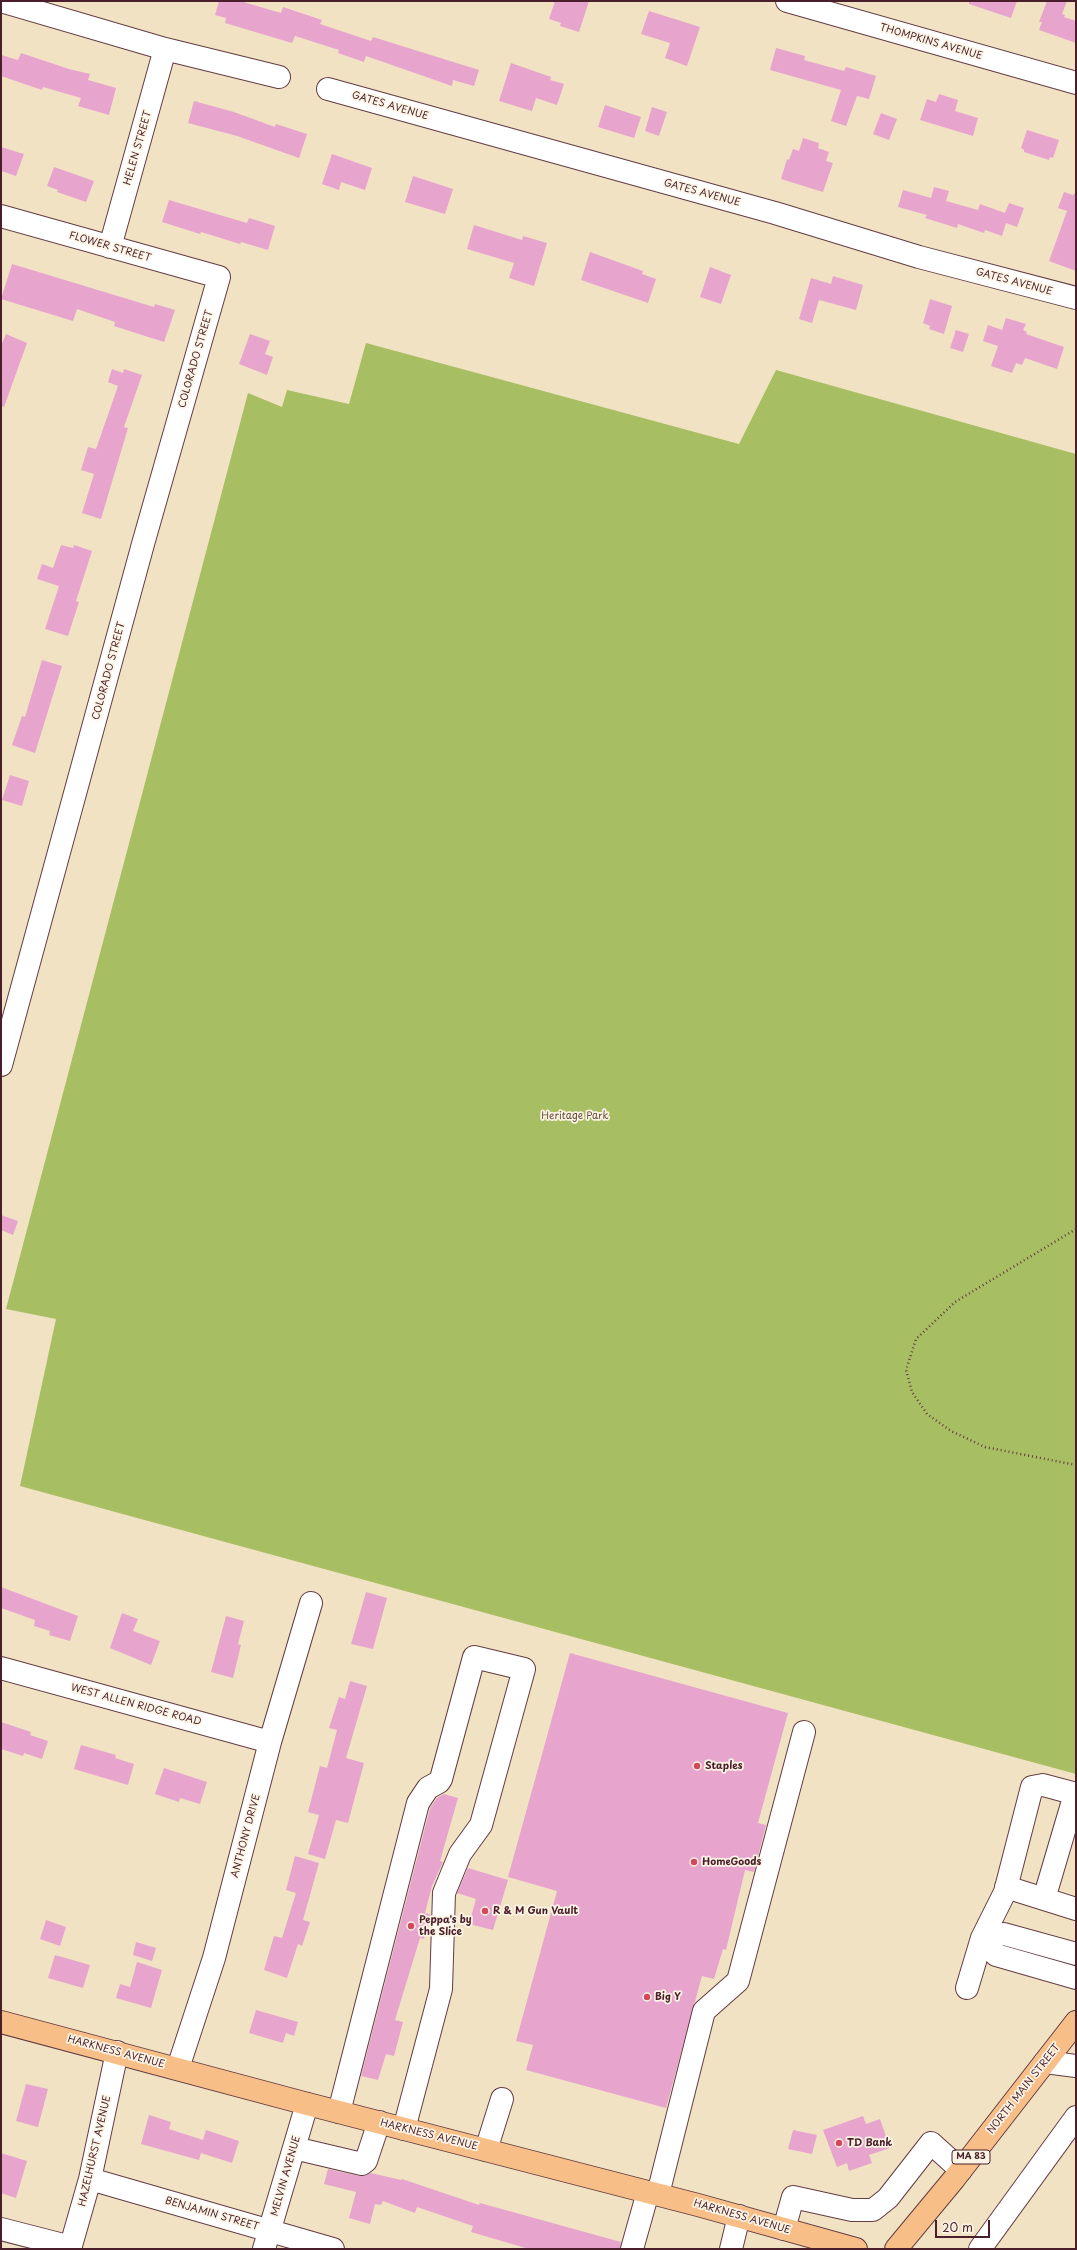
<!DOCTYPE html>
<html>
<head>
<meta charset="utf-8">
<style>
	body { margin:0 }
	#map { position:relative; width:1077px; height:2250px; overflow:hidden; background:#f1e2c4; font-family:"Playpen Sans",sans-serif }
	canvas { display:block }
	.frame { position:absolute; inset:0; border:2px solid #4a1f2b; pointer-events:none }
	.scale { position:absolute; left:935px; top:2220px; width:55px; height:18px; box-sizing:border-box; border:2px solid #4a1f2b; border-top:0; padding-left:5px; font-size:12px; line-height:14px; white-space:nowrap; color:#4a1f2b; -webkit-text-stroke:3px #fcf5e5; paint-order:stroke }
</style>
</head>
<body>
<div id="map">
<canvas width="1077" height="2250"></canvas>
<div class="frame"></div>
<div class="scale">20 m</div>
</div>
<script>
const ctx = document.querySelector('canvas').getContext('2d');
ctx.lineJoin = 'round';
function fillPath(path, color) {
  ctx.fillStyle = color;
  ctx.fill(path, 'evenodd');
}
function toPath(rows) {
  const path = new Path2D();
  for (const r of rows) {
    path.moveTo(r[0], r[1]);
    for (let i = 2; i < r.length; i += 2) path.lineTo(r[i], r[i + 1]);
  }
  return path;
}
function strokePath(path, color, width, dash) {
  ctx.strokeStyle = color;
  ctx.lineWidth = width;
  ctx.lineCap = dash ? 'butt' : 'round';
  ctx.setLineDash(dash || []);
  ctx.stroke(path);
}
function write(font, color, halo, rows, align = 'center') {
  ctx.font = font + ' "Playpen Sans",sans-serif';
  ctx.lineWidth = 3.5;
  ctx.setLineDash([]);
  ctx.textBaseline = 'middle';
  ctx.strokeStyle = halo;
  ctx.fillStyle = color;
  for (const [text, x, y, turn = 0] of rows) {
    ctx.save();
    ctx.translate(x, y);
    ctx.rotate((+turn || 0) * Math.PI / 180);
    ctx.textAlign = isNaN(turn) ? turn : align;
    if (halo) ctx.strokeText(text, 0, 0);
    ctx.fillText(text, 0, 0);
    ctx.restore();
  }
}
const green = toPath([
	[366,343,739,444,776,370,1076,454,1076,1774,20,1486,56,1319,6,1309,248,393,282,407,287,390,349,404]
]);
const building = toPath([
	[219,1,240,1,281,13,283,7,322,20,320,24,371,41,373,37,479,70,474,86,453,80,452,86,366,56,364,62,338,53,339,50,295,36,292,43,225,23,226,18,215,15],
	[555,1,589,1,579,32,560,26,561,23,549,19],
	[969,1,1017,1,1011,18,969,4],
	[1047,1,1067,1,1062,14,1065,15,1064,17,1076,21,1076,43,1039,30,1042,22,1039,22],
	[649,11,700,27,687,66,665,58,670,43,641,34],
	[776,48,805,56,804,60,844,71,846,67,876,76,869,99,857,96,846,126,831,121,841,90,770,70],
	[21,53,69,69,90,74,88,80,116,88,109,115,78,106,81,98,43,87,42,90,1,76,1,55,18,60],
	[511,63,551,77,550,80,564,84,557,105,536,98,532,111,499,101],
	[939,94,958,100,955,111,978,118,973,136,920,120,927,99,936,102],
	[194,101,234,112,275,127,276,124,307,134,299,158,237,136,188,123],
	[605,105,641,117,634,138,598,127],
	[652,107,667,112,659,136,645,131],
	[881,113,897,119,889,140,873,134],
	[1027,130,1059,140,1053,158,1050,157,1049,160,1024,152,1024,150,1021,148],
	[803,138,819,143,818,148,829,152,826,161,833,163,823,192,781,179,787,159,789,160,793,149,799,151],
	[1,147,24,154,16,176,1,171],
	[332,154,372,168,365,190,341,182,339,190,322,184],
	[54,167,94,181,86,202,57,192,58,190,47,186],
	[413,176,453,189,445,214,405,202],
	[934,187,949,191,946,201,978,210,980,204,1005,213,1009,203,1024,208,1017,227,1006,223,1002,236,985,230,984,233,958,224,957,228,925,218,927,215,898,207,903,190,931,198],
	[1064,192,1073,195,1076,192,1076,271,1049,261,1067,211,1058,208],
	[169,200,247,223,249,218,275,226,268,250,241,242,240,244,201,232,200,234,162,222],
	[474,225,522,240,523,236,547,243,534,286,509,278,514,263,467,249],
	[590,252,643,271,642,274,656,279,648,303,581,280],
	[12,264,154,307,155,304,175,310,164,342,114,326,115,322,77,309,73,321,1,299],
	[710,267,731,275,721,304,700,297],
	[833,276,863,285,856,310,819,300,812,323,799,319,811,278,831,284],
	[930,299,952,306,944,334,929,329,930,326,923,323],
	[1006,318,1026,324,1023,330,1027,332,1026,334,1064,347,1057,369,1025,358,1022,365,1016,363,1012,373,991,366,998,346,983,341,988,325,1002,330],
	[956,330,969,334,963,352,950,348],
	[6,334,27,343,4,407,1,406,1,346],
	[250,334,270,341,265,354,273,357,267,375,239,364],
	[112,369,123,373,124,369,142,375,124,427,128,428,101,519,82,513,94,474,81,470,88,447,96,449,118,386,108,382],
	[61,545,73,548,74,545,92,551,76,601,79,602,68,636,45,629,59,586,37,579,42,564,53,568],
	[42,660,62,666,35,753,12,745,22,716,25,717],
	[10,775,29,781,22,806,2,800],
	[1,1215,18,1221,13,1235,1,1230],
	[1,1587,78,1616,70,1641,49,1635,50,1631,34,1626,35,1620,1,1608],
	[366,1592,387,1598,373,1649,351,1644],
	[122,1613,138,1619,133,1631,160,1641,151,1665,110,1648],
	[226,1616,244,1621,238,1644,241,1645,233,1678,211,1672],
	[570,1653,788,1713,758,1823,766,1825,754,1872,745,1870,726,1950,723,1949,714,1979,702,1976,666,2108,526,2070,533,2045,516,2041,557,1891,508,1877],
	[350,1681,367,1686,346,1758,364,1763,348,1823,336,1820,325,1859,308,1854,319,1815,308,1812,320,1766,327,1768,337,1730,329,1728,339,1697,345,1699],
	[1,1722,31,1732,30,1735,48,1741,42,1759,24,1753,23,1756,1,1749],
	[81,1745,116,1755,115,1758,134,1764,128,1785,74,1769],
	[164,1768,207,1782,200,1804,180,1798,179,1802,155,1794],
	[444,1794,458,1798,440,1861,443,1862,432,1886,425,1913,431,1915,424,1939,420,1938,395,2020,403,2022,394,2056,386,2054,378,2080,361,2076,430,1808,437,1798],
	[295,1856,319,1863,303,1920,310,1922,302,1946,298,1944,287,1978,264,1970,274,1936,282,1938,296,1893,286,1890],
	[468,1868,508,1880,493,1930,469,1924,476,1899,457,1893],
	[46,1920,66,1927,60,1946,40,1939],
	[136,1942,156,1948,152,1961,133,1955],
	[55,1955,90,1965,83,1988,48,1978],
	[137,1962,162,1970,151,2008,116,1998,120,1984,130,1987],
	[256,2010,298,2022,294,2036,286,2033,283,2043,249,2033],
	[26,2084,48,2089,38,2127,16,2121],
	[149,2115,171,2122,169,2129,203,2140,206,2130,239,2141,232,2163,201,2153,199,2160,141,2144],
	[863,2116,866,2124,880,2119,890,2148,869,2155,872,2163,849,2171,847,2163,837,2167,823,2130],
	[793,2130,817,2135,812,2154,788,2149],
	[1,2153,27,2161,16,2198,1,2193],
	[328,2169,359,2176,371,2173,401,2180,402,2179,479,2205,480,2203,621,2242,620,2249,529,2249,471,2232,473,2226,417,2207,415,2213,383,2201,381,2205,375,2204,370,2224,349,2218,356,2192,324,2184]
]);
const path = toPath([
	[1076,1229,955,1302,916,1339,906,1370,912,1392,927,1414,951,1431,985,1447,1076,1465]
]);
const minor = toPath([
	[1,1,165,49,279,77],
	[787,1,1076,83],
	[328,89,775,213,919,257,1076,298],
	[1,216,219,277,143,544,1,1065],
	[110,247,165,49],
	[1,1668,270,1742],
	[1006,1887,1076,1909],
	[1044,1899,1075,1794],
	[982,1938,996,1955,1076,1978],
	[982,1938,1004,1934,1076,1954],
	[967,1988,982,1938,1005,1892,1032,1787,1043,1785,1076,1794],
	[1045,2062,1076,2066],
	[178,2068,214,1958,270,1742,311,1603],
	[339,2112,418,1803,428,1788,439,1782,441,1779,474,1657,524,1669,481,1825,460,1854,444,1893,441,1989,404,2129],
	[294,2148,362,2164,366,2161,379,2122],
	[486,2150,502,2099],
	[90,2179,333,2249],
	[658,2194,704,2011,738,1981,804,1732],
	[1,2229,71,2247],
	[784,2229,793,2197,852,2210,873,2210,888,2198,931,2143,961,2170],
	[70,2249,90,2179,117,2052],
	[264,2249,307,2104],
	[632,2249,648,2192],
	[731,2249,739,2216],
	[980,2249,1076,2117]
]);
const major = toPath([
	[1,2022,300,2102,698,2205,856,2249],
	[896,2249,954,2179,1076,2022]
]);
const markers = [
	[697,1766,4,"#d1495b"],
	[694,1862,4,"#d1495b"],
	[485,1911,4,"#d1495b"],
	[411,1926,4,"#d1495b"],
	[647,1997,4,"#d1495b"],
	[839,2143,4,"#d1495b"]
];
const shields = [
	[971,2157,38]
];
const shieldNames = [
	["MA 83",971,2157]
];
const streetNames = [
	["THOMPKINS AVENUE",931,42,16],
	["GATES AVENUE",390,106,16],
	["HELEN STREET",138,148,-74],
	["GATES AVENUE",702,193,15],
	["FLOWER STREET",110,247,16],
	["GATES AVENUE",1014,282,15],
	["COLORADO STREET",196,359,-74],
	["COLORADO STREET",109,671,-75],
	["WEST ALLEN RIDGE ROAD",136,1705,15],
	["ANTHONY DRIVE",246,1836,-75],
	["HARKNESS AVENUE",116,2052,15],
	["NORTH MAIN STREET",1024,2089,-52],
	["HARKNESS AVENUE",429,2135,14],
	["HAZELHURST AVENUE",95,2151,-77],
	["MELVIN AVENUE",286,2176,-74],
	["BENJAMIN STREET",212,2214,16],
	["HARKNESS AVENUE",742,2217,16]
];
const parkNames = [
	["Heritage Park",575,1116]
];
const poiNames = [
	["Staples",705,1766],
	["HomeGoods",702,1862],
	["R & M Gun Vault",493,1911],
	["Peppa's by",419,1920],
	["the Slice",419,1932],
	["Big Y",655,1997],
	["TD Bank",847,2143]
];
fillPath(green, '#a8be62');
fillPath(building, '#e7a5ce');
strokePath(minor, '#633c42', 24);
strokePath(major, '#633c42', 24);
strokePath(path, '#633c42', 2.5, [1, 3]);
strokePath(minor, '#fff', 22);
strokePath(major, '#f7be88', 22);
for (const [x, y, r, color] of markers) {
  const dot = new Path2D();
  dot.arc(x, y, r, 0, 2 * Math.PI);
  ctx.fillStyle = color;
  ctx.fill(dot);
  strokePath(dot, '#fcf5e5', 1.5);
}
for (const [x, y, w] of shields) {
  const box = new Path2D();
  box.roundRect(x - w / 2, y - 7, w, 14, 3);
  ctx.fillStyle = '#fcf5e5';
  ctx.fill(box);
  strokePath(box, '#4a1f2b', 1);
}
write('bold 9px', '#4a1f2b', null, shieldNames);
write('10px', '#4a1f2b', '#fcf5e5', streetNames);
write('10px', '#664f3c', '#fcf5e5', parkNames);
write('bold 10px', '#4a1f2b', '#fcf5e5', poiNames, 'left');
</script>
</body>
</html>
